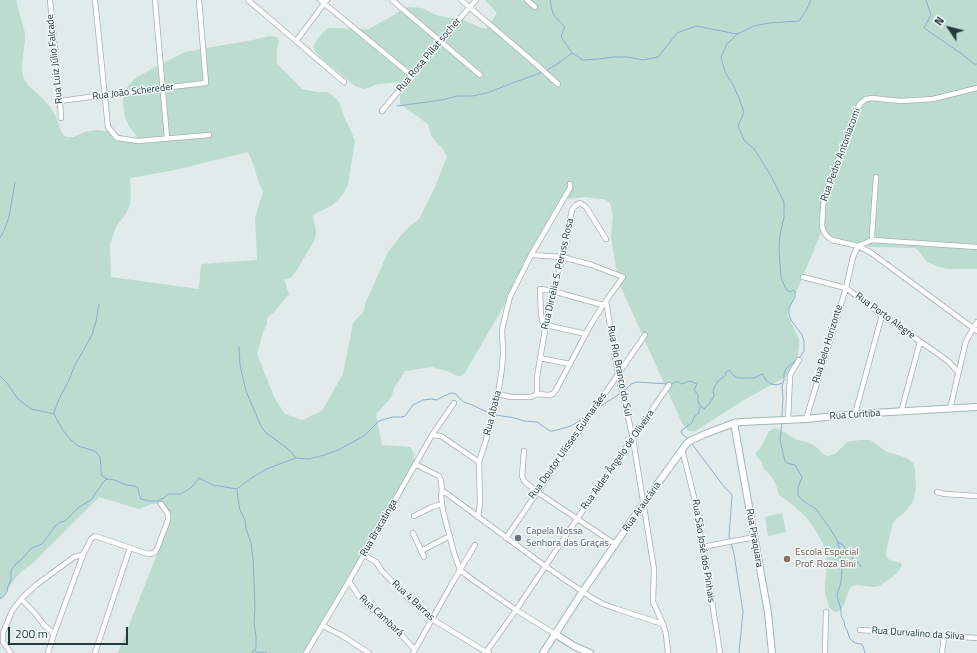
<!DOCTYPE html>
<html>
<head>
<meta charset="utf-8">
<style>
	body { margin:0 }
	#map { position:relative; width:977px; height:653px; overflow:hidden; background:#e1ebea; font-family:"Titillium Web",sans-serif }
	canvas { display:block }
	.north { position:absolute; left:929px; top:8px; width:40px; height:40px; -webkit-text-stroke:3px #f2f8f7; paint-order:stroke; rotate:305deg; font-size:11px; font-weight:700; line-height:16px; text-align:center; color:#223a3c }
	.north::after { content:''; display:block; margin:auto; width:14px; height:18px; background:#223a3c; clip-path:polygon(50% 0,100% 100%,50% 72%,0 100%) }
	.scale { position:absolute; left:8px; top:627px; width:120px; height:18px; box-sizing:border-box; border:2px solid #223a3c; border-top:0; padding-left:5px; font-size:12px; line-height:14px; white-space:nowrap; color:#223a3c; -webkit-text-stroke:3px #f2f8f7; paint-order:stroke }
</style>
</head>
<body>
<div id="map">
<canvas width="977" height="653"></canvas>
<div class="north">N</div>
<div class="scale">200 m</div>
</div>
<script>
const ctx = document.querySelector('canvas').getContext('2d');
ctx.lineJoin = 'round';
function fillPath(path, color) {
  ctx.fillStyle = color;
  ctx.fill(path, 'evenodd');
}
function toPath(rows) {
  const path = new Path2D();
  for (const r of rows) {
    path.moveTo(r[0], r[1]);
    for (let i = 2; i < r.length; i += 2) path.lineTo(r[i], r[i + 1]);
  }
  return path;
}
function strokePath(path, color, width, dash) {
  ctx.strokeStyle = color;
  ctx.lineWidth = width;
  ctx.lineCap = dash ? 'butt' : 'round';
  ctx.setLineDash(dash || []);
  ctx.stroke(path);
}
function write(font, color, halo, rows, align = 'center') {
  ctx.font = font + ' "Titillium Web",sans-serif';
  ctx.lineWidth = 3;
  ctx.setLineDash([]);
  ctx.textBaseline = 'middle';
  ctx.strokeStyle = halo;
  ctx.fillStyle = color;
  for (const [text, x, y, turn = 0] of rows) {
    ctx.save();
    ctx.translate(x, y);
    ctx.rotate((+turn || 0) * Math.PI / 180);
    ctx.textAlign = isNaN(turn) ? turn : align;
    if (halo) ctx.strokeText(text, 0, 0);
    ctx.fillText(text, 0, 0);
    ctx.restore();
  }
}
const green = toPath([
	[0,0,16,0,25,33,25,40,22,64,22,70,24,79,28,85,43,99,51,108,56,117,61,131,64,136,67,137,73,137,85,132,96,130,106,131,139,140,129,126,125,117,123,103,124,95,128,86,134,79,155,67,185,52,206,48,253,40,269,36,277,37,279,41,277,50,277,64,302,89,317,92,327,92,332,95,339,102,345,119,351,131,355,141,348,184,344,193,336,202,331,206,313,215,314,222,316,229,316,235,314,241,295,273,290,278,284,279,289,294,274,312,267,318,267,324,263,332,257,354,275,399,285,414,302,420,322,411,343,374,353,323,364,311,365,304,388,252,402,234,411,225,419,219,435,187,447,156,442,148,435,141,431,135,428,124,400,104,400,82,378,84,365,89,361,88,355,86,320,57,315,51,314,46,318,38,326,29,330,28,369,29,394,15,400,11,409,7,422,8,436,15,449,18,462,19,479,27,486,29,497,13,485,0,977,0,977,269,947,269,937,266,927,262,919,251,915,248,872,247,860,244,821,233,787,314,799,339,799,348,797,360,792,372,787,376,744,400,700,428,695,431,689,431,686,428,682,423,619,283,615,262,611,238,612,224,613,216,610,203,606,200,602,199,585,197,576,198,559,200,502,309,466,371,462,376,457,376,447,371,432,367,405,371,394,388,392,395,389,400,376,414,382,445,410,447,412,450,414,455,414,461,411,468,306,653,118,653,165,534,169,519,161,506,156,504,152,504,139,509,99,497,32,564,23,570,17,576,0,600],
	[248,152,255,169,258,181,263,192,255,218,257,260,201,264,199,289,111,277,110,244,116,227,127,212,130,205,131,191,130,178,175,170],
	[774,428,781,430,795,439,809,443,815,446,823,454,828,456,835,454,847,442,860,440,870,440,875,443,885,451,891,453,904,457,908,459,913,463,915,469,916,488,914,498,912,503,906,511,896,519,893,523,886,551,886,555,888,559,892,561,901,563,902,566,897,573,891,578,879,586,873,587,857,585,852,586,849,590,843,607,839,611,837,612,833,611,829,607,827,600,825,594,825,585,827,565,826,554,823,544,815,529,806,517,793,505,779,495,776,485,772,477,764,469,761,461,756,455,756,453,761,447,769,431],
	[782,513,786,532,768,536,765,517]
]);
const stream = toPath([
	[550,0,553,14,565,27,561,36,563,40,572,53,583,60,599,59,613,57,628,57,643,60,658,57,677,33,696,26,737,34],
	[926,0,931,15,924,28,962,54,974,64,977,64],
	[546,71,560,62,572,53],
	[397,106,442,100,457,96,472,96,487,93,515,82,543,72],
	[0,238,4,231,9,217,15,182],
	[239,347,240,365,246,391,261,426,265,432,288,449,295,457],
	[799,358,802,354,804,351,804,341,802,335,791,320,789,314,789,308,795,297,795,292,793,290,790,292,786,289,781,278,779,250,780,235,784,217,784,202,771,176,755,150,744,140,738,126,744,112,739,98,733,85,725,72,721,57,727,44,737,34,754,26,769,23,799,21,807,9,811,0],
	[0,376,7,383,18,399,31,409,54,414,62,429,70,439,78,446,95,451,100,457,101,468,101,473,102,476,107,479,115,480,126,485,135,486,138,488,139,494,141,499,150,501,157,501,162,499,165,497,168,494,181,494,192,487,199,478,213,485,237,489,250,479,266,469,296,458,309,459,324,455,338,450,364,436,379,421,392,417,402,417,405,416,413,405,423,400,432,399,437,400,444,396,451,393,456,394,458,397,464,402,472,405,491,414],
	[671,385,675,382,678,382,681,384,690,381,697,384,694,390,698,395,698,401,699,404,704,409,709,404,714,396,713,390,716,384,718,381,726,375,725,373,729,370,735,377,739,378,754,378,762,374,766,380,771,384,777,385,782,383],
	[623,392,631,384,637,382,668,384],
	[597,409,604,404,621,393],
	[54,413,59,399,69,380,74,367,92,335,96,321,99,304],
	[496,415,515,418,524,421,537,422,550,431,553,431,571,426,587,416],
	[782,417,783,397,782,386,784,380,784,374,786,369,796,360],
	[782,422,780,440,785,461,787,463,795,465,802,477,798,488,798,495,802,500,816,509,831,530,838,542,842,569,841,582,837,595,841,610,841,616,844,621,845,627,847,630,850,639,855,643,861,644,863,646,865,653],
	[688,439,682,434,681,431,686,427,692,423,694,417,699,413,699,410,700,407,701,407],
	[692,444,722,484,732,495,729,537,730,540],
	[237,489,238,499,240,510,245,520,246,529,251,543,253,558,255,607,254,623,256,636,256,648,252,653],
	[837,542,843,545,850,556,858,562,861,567],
	[731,543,734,554,743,612,739,653],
	[0,598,3,597,7,592,8,586,11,580,11,570,16,564,21,560,32,548,42,544,56,525,59,523,65,521,79,507,91,500,104,481,107,479],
	[255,651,257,652,260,653,263,652,267,653]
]);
const street = toPath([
	[50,0,60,101,61,118],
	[95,0,108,127,117,138,138,141,209,135],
	[155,0,167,138],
	[248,0,344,82],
	[320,0,411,75],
	[392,0,480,75],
	[461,0,536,64,558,84],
	[527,0,535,7],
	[296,41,327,0],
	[977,88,933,99,901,101,872,98,866,99,862,102,858,107,825,194,823,207,822,226,824,232,827,236,832,240,858,246,870,252,977,331],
	[60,101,135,91,206,83,199,0],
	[382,111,440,41,476,0],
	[872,240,977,247],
	[858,246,872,240,872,235,876,177],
	[803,277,846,288,882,315,941,356,949,362,958,372],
	[606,301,618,374,633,439,654,569,653,602,663,624,666,634,668,653],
	[586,334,546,325,543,323,541,315,540,289,541,289,553,291,574,297,603,305],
	[540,358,570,364],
	[498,394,511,397,531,397,537,394,549,395,553,394,556,390,590,326,603,305,623,277,592,265,562,257,531,255],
	[537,394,537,377,547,318,566,244,571,214,572,210,576,205,580,203,586,207,606,239],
	[950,409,966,341,977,322],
	[901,412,920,342],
	[855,414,882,315],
	[806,419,846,288,853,257,858,246],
	[788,420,790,376,791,373,799,360],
	[432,435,441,436,479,462],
	[682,450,684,457,699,517,700,540,705,556,720,653],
	[524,451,522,476,524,481,537,492,615,544],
	[415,464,439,476,441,481,442,491,441,496,443,511,454,553,460,570,473,580,516,610,555,634],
	[442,491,446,493,545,566,592,598,603,604,617,609,663,624],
	[937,492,945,494,977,496],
	[414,516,432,507,442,504],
	[478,517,480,503,479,462,492,421,498,394,502,368,503,353,502,330,507,308,510,297,531,255,570,188,570,184],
	[413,533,424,557],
	[506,538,645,335],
	[702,547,755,537],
	[421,551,450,536],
	[364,555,376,562,382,571,407,597,432,619,486,652,514,613,577,519,669,385],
	[349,581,358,595,367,605,384,618,396,629,415,650],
	[21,599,34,612,44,625,54,634],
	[323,626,341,635,369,653],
	[860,630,977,638],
	[11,653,3,642,3,633,12,611,21,599,36,585,74,557,83,555],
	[48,653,54,634,83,555,91,539,95,536,148,554,154,553,157,549,168,520,168,514,161,504],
	[95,653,130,548],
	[306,653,349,581,432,435,454,403],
	[413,653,454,580,475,545],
	[825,653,826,612],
	[942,653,944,636]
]);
const secondary = toPath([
	[734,423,768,613,772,653],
	[555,634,574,646,590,653],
	[485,653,486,652,488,653],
	[543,653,583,591,643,504,682,450,687,443,690,441,705,434,734,423,742,422,806,419,855,414,977,407]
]);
const markers = [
	[518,538,4,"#6b7280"],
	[787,559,4,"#8d6e63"]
];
const streetNames = [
	["Rua Rosa Pillat socher",429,55,-50],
	["Rua Luiz Júlio Falcade",55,59,-96],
	["Rua João Schereder",133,92,-7],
	["Rua Pedro Antoniacomi",841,155,-70],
	["Rua Dircélia S. Peruss Rosa",558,274,-77],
	["Rua Porto Alegre",885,316,36],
	["Rua Belo Horizonte",828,344,-73],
	["Rua Rio Branco do Sul",619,371,79],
	["Rua Abatia",493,413,-76],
	["Rua Curitiba",855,415,-4],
	["Rua Doutor Ulisses Guimarães",568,446,-55],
	["Rua Aides Ângelo de Oliveira",618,460,-55],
	["Rua Araucária",642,507,-55],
	["Rua Bracatinga",379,528,-60],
	["Rua Piraquara",754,538,80],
	["Rua São José dos Pinhais",703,551,81],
	["Rua 4 Barras",413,601,43],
	["Rua Cambará",381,616,43],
	["Rua Durvalino da Silva",918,634,4]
];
const worshipNames = [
	["Capela Nossa",526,532],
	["Senhora das Graças",526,544]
];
const educationNames = [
	["Escola Especial",795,553],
	["Prof. Roza Bini",795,565]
];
fillPath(green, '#bbdccf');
strokePath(stream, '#8baecf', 1);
strokePath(street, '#a4b2b2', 6);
strokePath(secondary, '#a0b7b6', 8);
strokePath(street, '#fff', 4.5);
strokePath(secondary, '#fff', 6);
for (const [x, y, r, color] of markers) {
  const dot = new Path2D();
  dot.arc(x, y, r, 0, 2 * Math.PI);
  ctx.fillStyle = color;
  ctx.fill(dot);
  strokePath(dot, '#f2f8f7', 1.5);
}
write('10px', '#223a3c', '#f2f8f7', streetNames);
write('10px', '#5b616d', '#f2f8f7', worshipNames, 'left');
write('10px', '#785e54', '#f2f8f7', educationNames, 'left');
</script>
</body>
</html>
